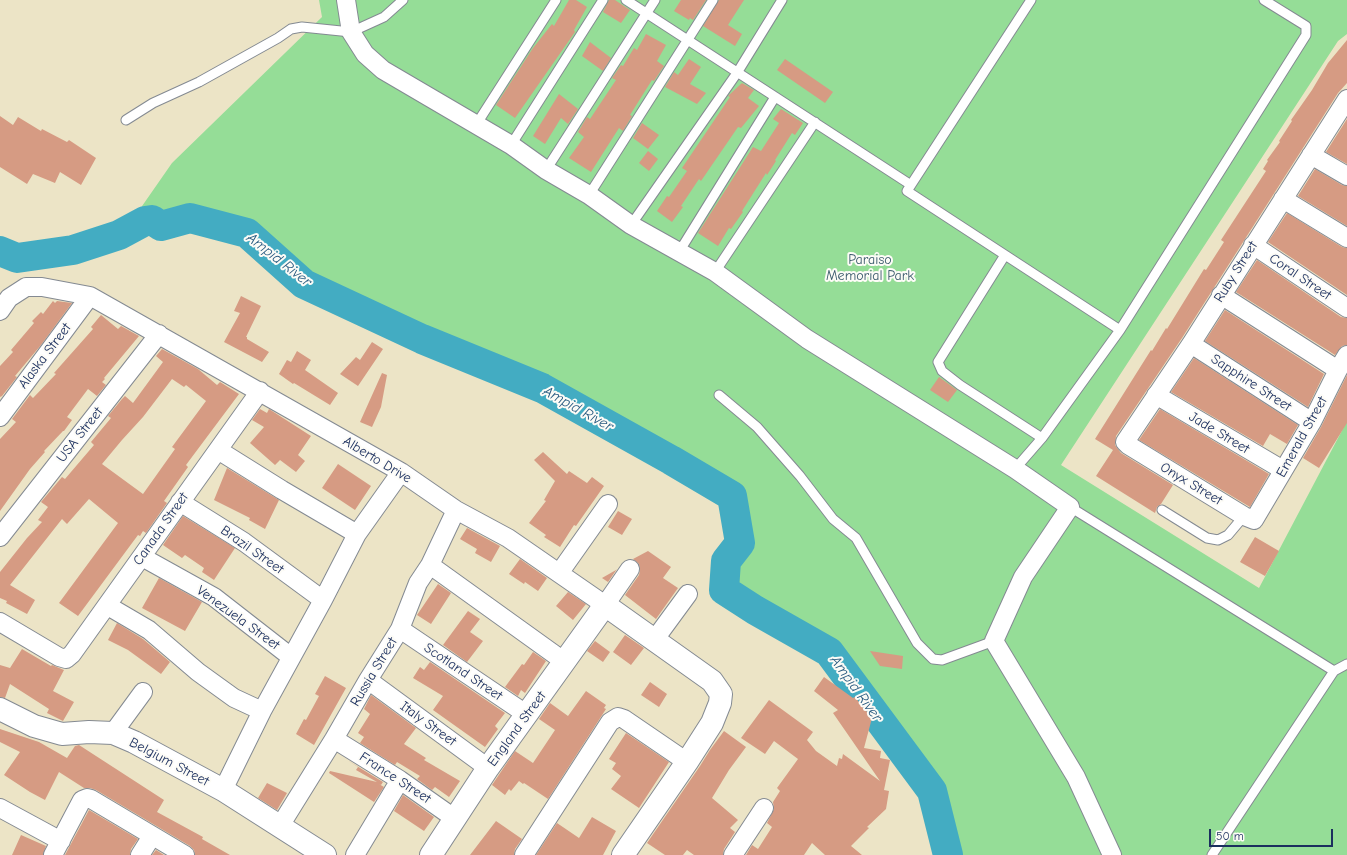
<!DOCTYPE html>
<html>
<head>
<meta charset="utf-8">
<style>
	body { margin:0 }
	#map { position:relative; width:1347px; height:855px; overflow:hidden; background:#ece4c6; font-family:"Comic Neue",sans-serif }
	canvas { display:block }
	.scale { position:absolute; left:1209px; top:829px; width:124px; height:18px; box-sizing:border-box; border:2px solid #1b2f5e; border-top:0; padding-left:5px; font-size:12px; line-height:14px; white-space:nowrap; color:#1b2f5e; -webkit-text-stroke:3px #fdfcf7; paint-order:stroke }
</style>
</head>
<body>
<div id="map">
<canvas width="1347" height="855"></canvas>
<div class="scale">50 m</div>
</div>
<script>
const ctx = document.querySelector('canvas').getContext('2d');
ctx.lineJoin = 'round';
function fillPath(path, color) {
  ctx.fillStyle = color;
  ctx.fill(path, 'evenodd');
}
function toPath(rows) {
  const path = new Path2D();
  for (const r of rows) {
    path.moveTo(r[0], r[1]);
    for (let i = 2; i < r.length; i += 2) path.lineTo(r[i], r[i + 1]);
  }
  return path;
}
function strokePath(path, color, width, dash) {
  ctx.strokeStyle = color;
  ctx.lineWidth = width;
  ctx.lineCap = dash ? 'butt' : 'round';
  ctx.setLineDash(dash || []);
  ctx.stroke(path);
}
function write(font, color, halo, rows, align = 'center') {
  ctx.font = font + ' "Comic Neue",sans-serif';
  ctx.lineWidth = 4;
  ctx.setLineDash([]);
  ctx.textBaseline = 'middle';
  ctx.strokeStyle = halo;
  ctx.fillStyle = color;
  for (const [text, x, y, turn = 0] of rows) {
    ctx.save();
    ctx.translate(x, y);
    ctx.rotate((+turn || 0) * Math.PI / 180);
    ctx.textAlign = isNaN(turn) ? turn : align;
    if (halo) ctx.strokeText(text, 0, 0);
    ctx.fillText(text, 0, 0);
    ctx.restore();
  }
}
const green = toPath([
	[319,0,1347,0,1347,34,1338,41,1061,465,1259,588,1347,421,1347,855,948,855,932,791,829,652,755,610,724,590,726,561,740,543,732,496,671,460,542,388,422,339,304,284,247,233,190,219,161,226,152,220,140,209,172,163,322,17]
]);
const river = toPath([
	[0,251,17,258,73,250,119,235,145,221,152,220,161,226,190,218,247,233,304,284,422,339,542,388,671,460,732,496,740,543,726,561,724,590,755,610,829,652,932,791,948,855]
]);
const building = toPath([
	[569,0,576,0,587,7,574,30,575,32,515,118,496,105,533,48,552,24,554,26],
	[609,0,615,0,630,10,621,23,603,12],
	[681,0,706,0,693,20,690,18,689,20,674,11],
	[719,0,744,0,728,25,742,34,735,46,703,26],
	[646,34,666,45,657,61,664,66,654,81,652,80,630,115,632,116,623,131,619,128,591,172,569,158,584,137,578,132,587,117,590,119,616,80,612,78,621,65,623,66,634,48,637,50],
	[1347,40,1347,83,1338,93,1182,338,1116,436,1115,445,1121,453,1173,485,1161,504,1157,507,1155,513,1096,476,1113,450,1095,439,1151,350,1152,351,1166,328,1167,329,1204,269,1206,270,1224,242,1221,240,1266,171,1263,169,1268,161,1267,160,1280,142,1279,141,1292,121,1291,120,1312,90,1328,63],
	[590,42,611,58,603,71,582,56],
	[689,59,701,67,690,84,706,93,697,104,665,87,674,72,678,75],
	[785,59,833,92,825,103,777,70],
	[742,83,754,90,748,98,759,106,741,128,738,127,701,181,699,179,681,206,683,207,672,222,657,211,667,196,669,197,687,171,682,168,730,97,728,96],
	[559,94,578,109,568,124,561,118,545,144,533,136],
	[781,109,803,123,795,135,792,133,775,160,776,161,767,175,766,173,742,211,743,212,731,229,729,228,718,246,698,233,753,147,761,151,779,123,773,119],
	[0,116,13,125,18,117,41,131,42,129,67,142,69,140,96,158,81,185,60,172,55,183,33,174,27,184,0,167],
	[1347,119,1347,164,1326,152],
	[642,123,659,135,648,149,633,138],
	[648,151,658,159,649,171,639,163],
	[1315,169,1342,185,1347,186,1347,226,1298,196],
	[1287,213,1342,247,1347,248,1347,295,1268,242],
	[1257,260,1341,317,1347,318,1347,345,1342,346,1335,355,1236,292],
	[241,296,261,306,246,337,247,337,247,339,269,352,262,362,224,342,240,313,234,311],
	[53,301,55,303,57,301,72,303,41,345,15,376,17,377,2,396,0,397,0,366,13,352,11,350,34,323,32,321,41,312,43,314],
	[1225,310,1324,374,1308,407,1205,341],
	[101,315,118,329,121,326,139,336,104,378,105,379,102,382,106,385,97,396,88,389,67,417,72,420,64,431,63,431,44,451,45,452,30,469,0,511,0,439,16,422,12,419,30,395,33,398,56,374,54,373,93,329,91,327],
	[372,342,383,349,358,386,340,374,356,357,360,360],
	[162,349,198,369,217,385,220,382,239,394,186,465,188,467,164,501,167,503,146,533,143,531,140,536,138,535,78,616,59,603,118,523,89,499,67,524,62,519,10,585,35,600,27,614,6,603,7,601,0,598,0,572,27,538,42,522,38,520,48,507,41,502,62,477,65,479,94,445,91,442,111,418,108,416,122,399,125,396,133,403,163,362,156,356],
	[172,379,184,387,186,385,206,401,172,447,175,449,143,494,102,464,122,440,143,417],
	[297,351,311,360,305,370,338,393,330,405,294,383,293,384,279,374,287,360,291,362],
	[1194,358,1298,425,1287,444,1270,434,1263,446,1171,392],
	[382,373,387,375,381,407,372,427,360,422],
	[1347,375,1347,423,1319,468,1303,458,1321,427],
	[939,377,957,390,948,402,930,390],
	[260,409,267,413,269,409,311,436,298,455,305,461,296,472,280,460,275,465,250,443,264,427,252,420],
	[1160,409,1269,474,1250,507,1139,440],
	[543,452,567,474,569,471,587,483,592,477,604,486,576,526,574,525,560,547,544,537,546,535,529,523,546,501,544,500,555,481,534,460],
	[338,464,371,486,355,510,322,488],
	[227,468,279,500,265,529,249,520,250,518,214,500],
	[618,511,632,519,622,535,608,527],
	[183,516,235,548,214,580,202,572,204,568,185,555,182,558,163,545],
	[467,528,500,546,491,562,475,553,477,549,460,539],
	[1255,537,1279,551,1265,576,1240,562],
	[648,551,671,567,663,578,678,588,656,619,625,595,639,575,640,570,639,564,633,559],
	[520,559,547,578,538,591,525,582,524,584,509,574],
	[617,569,608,582,602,578,616,570],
	[159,578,202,602,185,631,142,608],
	[438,584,451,593,431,624,417,615],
	[568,592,586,604,573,620,556,606],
	[468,611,480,619,470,632,483,641,467,662,443,645],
	[117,623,143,639,170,662,161,674,128,650,108,640],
	[625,635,644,648,631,665,613,652],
	[595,641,610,652,603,662,587,651],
	[22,649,51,666,52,665,64,670,53,691,74,702,63,721,47,713,49,709,10,684,5,698,0,697,0,665,10,668],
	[870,651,903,656,902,669,880,666],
	[533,652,546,661,525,693,521,690,518,696,505,687,522,664,524,665],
	[430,662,505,713,495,726,498,729,485,747,433,710,443,696,413,678,420,667,424,670],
	[325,676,346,688,314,745,296,734,304,719,306,720,319,696,315,694],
	[824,677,853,698,855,697,872,718,864,748,881,751,880,758,890,760,884,790,889,791,886,809,867,827,869,828,851,846,862,855,825,855,812,843,804,855,746,855,752,845,758,849,772,827,767,823,774,809,773,802,780,791,777,788,798,759,774,741,765,754,741,738,769,700,813,732,807,740,816,751,837,766,839,758,842,759,843,754,880,781,833,713,838,710,814,691],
	[650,682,667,694,659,707,641,695],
	[586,691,606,705,604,708,606,709,548,799,524,783,523,784,519,781,511,791,509,789,505,795,492,785,515,751,533,763,555,730,539,719,550,703,568,716],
	[371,695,416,728,404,744,426,758,424,760,460,781,449,797,435,787,432,790,417,779,420,776,397,762,395,765,360,743,364,737,358,733,370,714,364,709],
	[0,729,39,742,67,758,75,746,79,745,164,800,157,812,203,837,202,839,230,855,195,855,194,850,190,846,96,790,90,788,84,788,59,772,45,800,30,792,4,775,20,752,0,742],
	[724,731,746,747,729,770,712,798,738,820,730,828,735,832,724,849,723,855,694,855,687,850,683,855,665,855,647,843,700,766,710,750],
	[626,733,669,762,639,808,611,789,621,776,612,769,616,763,609,759],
	[347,760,383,782,381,785,379,784,384,787,374,802,329,773,330,771,377,782,356,770,358,767],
	[267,783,287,793,277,810,258,798],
	[403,795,434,817,424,831,394,811],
	[89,810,138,839,131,849,130,855,65,855],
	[592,817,616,831,603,855,536,855,557,823,579,838],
	[496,821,522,839,515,849,514,855,470,855],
	[21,835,46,846,43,855,12,855],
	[156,850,164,855,152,855]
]);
const service = toPath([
	[626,0,911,185],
	[1031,0,907,191,1120,330],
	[126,120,153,103,199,82,278,38,291,29,302,27,351,32,384,17,403,0],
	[476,125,556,0],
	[511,145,603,0],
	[546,170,655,0],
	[589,195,713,0],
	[631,225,737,73,782,0],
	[679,252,775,97],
	[1005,255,938,362,942,371,960,385,1042,438],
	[715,272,815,122],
	[719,395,757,427,800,476,833,519,856,538,917,643,933,659,942,660,994,641],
	[1015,469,1042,438,1120,330,1306,35,1306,26,1264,0],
	[1070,507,1334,671],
	[1162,510,1207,538,1218,540,1228,535,1244,516],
	[1212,855,1334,671,1347,664]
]);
const minor = toPath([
	[346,0,351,32,365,54,383,70,511,145,546,170,589,195,631,225,715,272,807,339,1015,469,1070,507,1023,577,994,641,1076,777,1112,855],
	[1347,99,1191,344,1125,442,1128,445,1244,516,1254,520,1312,422,1338,370,1347,355],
	[1311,155,1347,176],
	[1283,199,1347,238],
	[1253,245,1347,308],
	[1221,295,1338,370],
	[0,311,9,298,26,287,42,287,90,296,401,472,456,510,508,538,605,605,630,569],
	[1191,344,1312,422],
	[1156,395,1283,470],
	[0,417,90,296],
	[218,450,282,490,357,534],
	[180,502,244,542,323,600],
	[0,537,159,334],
	[142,557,214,597,291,657],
	[430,565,565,662],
	[560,572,608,504],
	[108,606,149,630,198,672,234,698,262,711],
	[0,622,59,657,66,659,72,654,260,391],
	[400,629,526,714],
	[655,639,688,594],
	[368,680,488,768],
	[113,733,143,692],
	[334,739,400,780,454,818],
	[223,790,262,711,323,600,357,534,401,472],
	[0,808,61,841],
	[280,826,334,739,368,680,400,629,418,583,430,565,456,510],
	[53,855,82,800,87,798,91,799,185,855],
	[140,855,152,836],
	[355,855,400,780],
	[524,855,610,722,618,717,624,719,687,762],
	[733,855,764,808]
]);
const tertiary = toPath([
	[0,709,34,726,62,734,89,732,113,733,134,742,223,790,325,855],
	[431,855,488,768,605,605,712,681,721,694,720,703,712,723,687,762,623,855]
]);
const parkNames = [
	["Paraiso",870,260],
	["Memorial Park",870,276]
];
const streetNames = [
	["Ruby Street",1236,272,-58],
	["Coral Street",1300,277,34],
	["Alaska Street",45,356,-53],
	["Sapphire Street",1251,383,33],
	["Jade Street",1219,433,31],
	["USA Street",80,435,-52],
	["Emerald Street",1302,437,-61],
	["Alberto Drive",377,460,31],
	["Onyx Street",1191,484,31],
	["Canada Street",161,529,-55],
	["Brazil Street",252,550,35],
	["Venezuela Street",238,618,36],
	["Russia Street",374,672,-59],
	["Scotland Street",463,672,34],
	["Italy Street",428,724,36],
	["England Street",517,729,-54],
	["Belgium Street",169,762,28],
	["France Street",395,778,33]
];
const waterNames = [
	["Ampid River",279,260,38],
	["Ampid River",578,409,29],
	["Ampid River",856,689,54]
];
fillPath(green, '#95dd97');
strokePath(river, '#43acc2', 30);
fillPath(building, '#d69b83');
strokePath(service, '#848a92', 11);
strokePath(minor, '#848a92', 20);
strokePath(tertiary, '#848a92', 24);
strokePath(service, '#fff', 9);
strokePath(minor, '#fff', 18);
strokePath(tertiary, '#fff', 22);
write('14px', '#3a5a6c', '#fdfcf7', parkNames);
write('14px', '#1b2f5e', '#fdfcf7', streetNames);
write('italic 15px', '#295b81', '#fdfcf7', waterNames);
</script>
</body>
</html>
